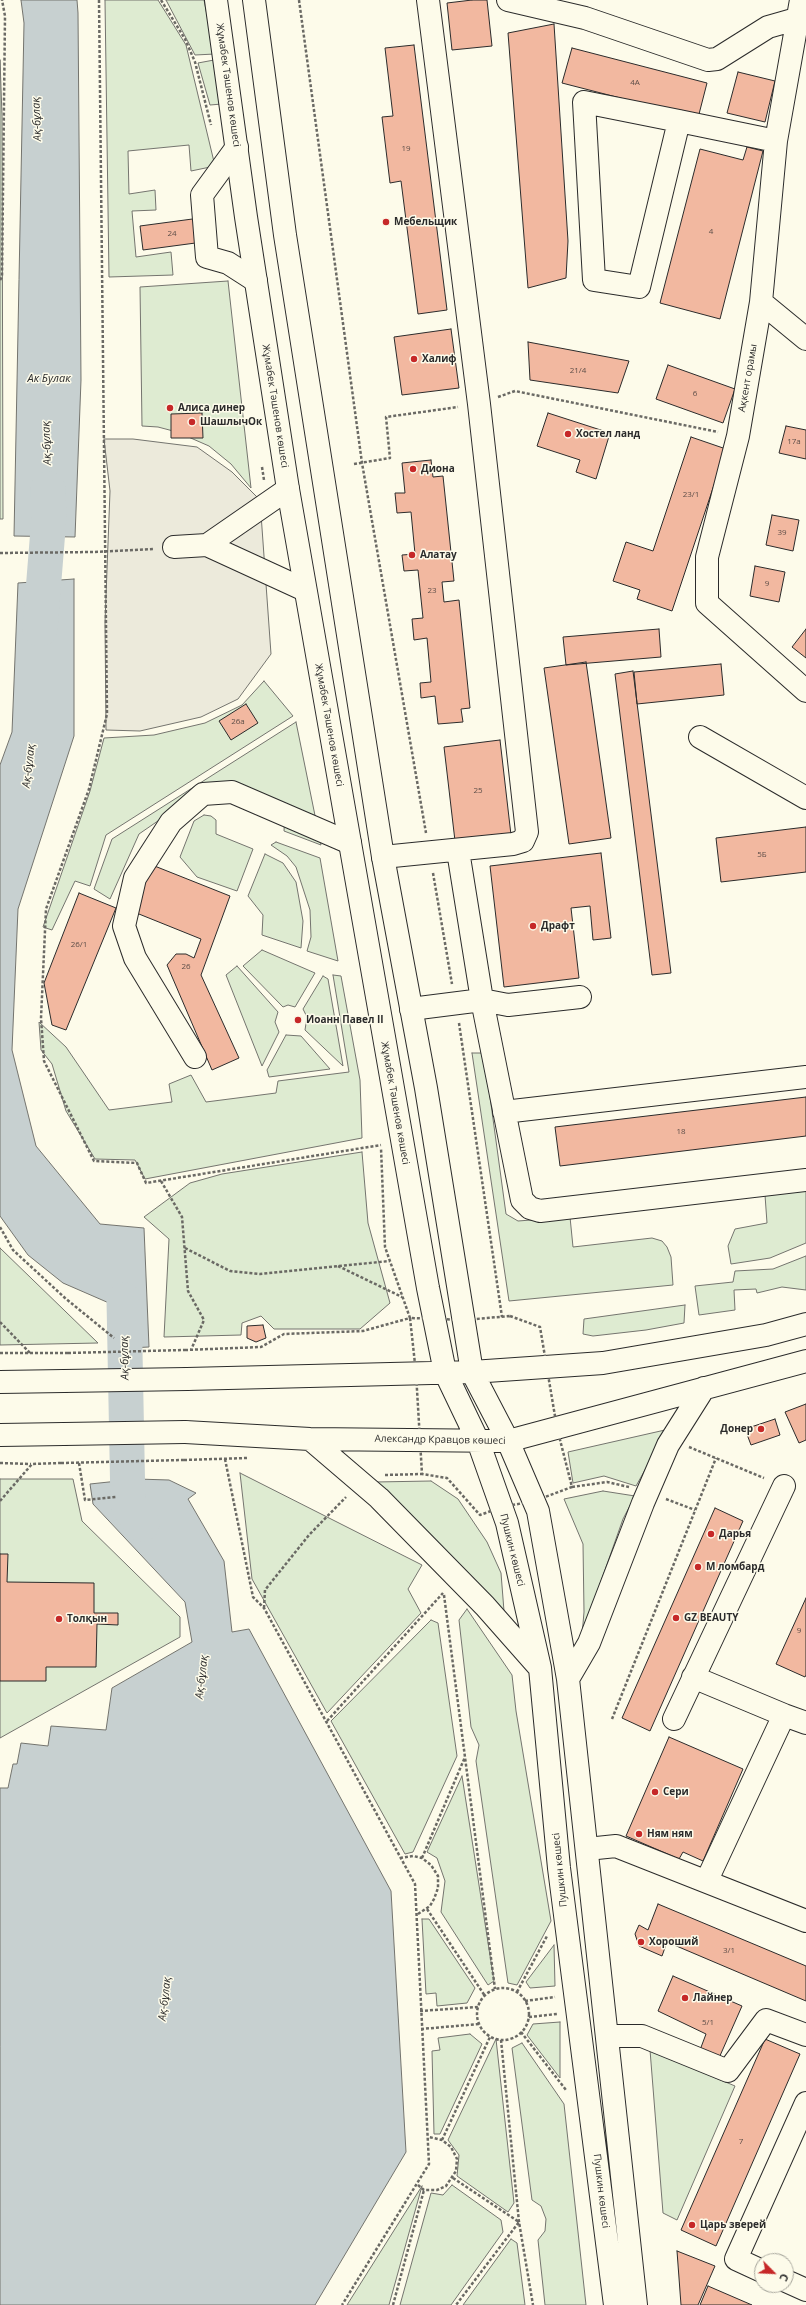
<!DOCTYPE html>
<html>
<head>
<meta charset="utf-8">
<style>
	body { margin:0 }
	#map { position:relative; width:806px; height:2305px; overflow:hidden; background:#fdfbea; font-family:"Open Sans",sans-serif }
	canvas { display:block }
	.north { position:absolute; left:754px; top:2253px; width:40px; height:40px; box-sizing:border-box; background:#fdfbea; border:1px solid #a9a89e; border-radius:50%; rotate:114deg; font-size:11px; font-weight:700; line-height:16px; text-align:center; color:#2b2b2b }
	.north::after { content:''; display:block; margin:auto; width:14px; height:18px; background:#c62828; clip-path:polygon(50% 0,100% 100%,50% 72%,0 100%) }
</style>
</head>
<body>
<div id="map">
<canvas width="806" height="2305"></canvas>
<div class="north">С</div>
</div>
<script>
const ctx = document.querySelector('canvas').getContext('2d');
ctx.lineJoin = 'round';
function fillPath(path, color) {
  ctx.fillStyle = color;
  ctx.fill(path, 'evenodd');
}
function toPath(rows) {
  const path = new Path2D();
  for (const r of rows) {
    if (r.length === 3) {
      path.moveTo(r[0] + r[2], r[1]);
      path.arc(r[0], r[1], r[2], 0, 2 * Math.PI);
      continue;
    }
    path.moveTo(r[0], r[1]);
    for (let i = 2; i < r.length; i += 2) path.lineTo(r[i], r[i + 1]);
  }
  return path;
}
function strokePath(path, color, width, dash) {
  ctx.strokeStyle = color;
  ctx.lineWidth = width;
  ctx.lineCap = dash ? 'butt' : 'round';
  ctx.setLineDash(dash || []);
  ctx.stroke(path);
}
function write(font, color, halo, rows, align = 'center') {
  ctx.font = font + ' "Open Sans",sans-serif';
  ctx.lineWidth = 3;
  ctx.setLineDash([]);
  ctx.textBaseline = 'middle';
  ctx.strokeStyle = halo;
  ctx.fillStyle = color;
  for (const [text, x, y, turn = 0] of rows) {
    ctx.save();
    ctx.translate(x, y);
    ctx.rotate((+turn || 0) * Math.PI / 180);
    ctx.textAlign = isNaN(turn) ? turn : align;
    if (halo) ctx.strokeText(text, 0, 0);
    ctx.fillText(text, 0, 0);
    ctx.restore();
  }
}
const green = toPath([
	[105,0,158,0,186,45,215,166,191,171,189,145,128,151,129,194,155,190,156,210,132,211,136,257,171,252,173,275,109,277,105,0],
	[166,0,204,0,215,54,195,55,166,0],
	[0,60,2,116,3,519,0,519,0,60],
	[214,60,222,104,210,105,198,63,214,60],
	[228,281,251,488,231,464,209,446,177,432,158,427,142,426,140,287,228,281],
	[264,681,293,716,106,835,90,886,75,881,52,930,43,927,90,791,104,738,154,735,205,723,242,705,264,681],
	[296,722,321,845,284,831,285,812,210,785,139,834,110,899,94,889,112,839,296,722],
	[204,815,211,816,216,820,216,834,253,849,237,891,197,877,180,857,194,821,204,815],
	[276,842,320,858,338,961,307,951,311,937,310,910,296,867,287,856,271,845,276,842],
	[265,854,283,863,296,882,303,921,301,948,262,935,263,915,248,896,265,854],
	[262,950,315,973,295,1007,288,1005,283,1007,243,966,262,950],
	[237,966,278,1012,275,1022,279,1032,262,1066,226,975,237,966],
	[333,975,341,976,360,1080,362,1138,145,1179,135,1160,95,1159,66,1111,52,1064,41,1050,39,1022,66,1047,109,1110,172,1102,169,1084,191,1075,206,1102,276,1093,278,1081,349,1072,333,975],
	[323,976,328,979,343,1066,305,1030,307,1017,303,1009,323,976],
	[286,1035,301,1036,330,1069,269,1077,267,1070,286,1035],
	[472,1053,484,1053,506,1214,518,1221,570,1217,573,1247,652,1238,662,1241,667,1247,671,1257,673,1285,509,1301,472,1053],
	[362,1152,368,1223,390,1303,360,1329,274,1329,261,1316,242,1323,241,1335,164,1337,169,1239,144,1217,190,1183,222,1174,362,1152],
	[806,1191,806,1243,770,1258,731,1264,728,1246,735,1229,767,1223,765,1195,806,1191],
	[0,1248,98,1343,0,1345,0,1248],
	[806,1256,806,1290,782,1287,757,1293,756,1289,734,1290,735,1310,699,1315,695,1286,733,1282,735,1271,773,1269,806,1256],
	[685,1305,684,1323,646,1330,593,1336,583,1334,584,1319,685,1305],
	[665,1430,664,1436,636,1486,604,1476,573,1483,568,1452,665,1430],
	[240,1473,422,1565,408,1589,421,1613,327,1713,252,1579,240,1473],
	[0,1479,73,1479,82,1521,180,1617,180,1637,0,1738,0,1479],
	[431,1481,458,1499,487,1542,501,1573,504,1611,375,1482,431,1481],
	[603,1491,635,1496,623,1519,582,1635,584,1612,583,1544,564,1499,603,1491],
	[467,1609,512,1675,516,1711,551,1921,517,1985,508,1983,476,1761,479,1745,471,1727,459,1620,467,1609],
	[431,1620,438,1623,457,1756,413,1852,405,1854,331,1721,431,1620],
	[462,1776,494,1981,488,1985,441,1912,445,1881,437,1858,427,1852,462,1776],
	[422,1919,429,1919,475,1988,467,2003,437,2006,436,1993,426,1994,422,1919],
	[554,1945,555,1986,530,1988,526,1982,554,1945],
	[560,2022,560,2078,527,2035,533,2024,560,2022],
	[470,2034,482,2044,440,2134,434,2134,432,2051,440,2050,438,2038,470,2034],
	[496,2039,514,2203,508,2212,457,2176,459,2155,448,2140,496,2039],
	[522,2043,564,2104,586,2305,545,2305,538,2240,545,2231,546,2219,541,2206,532,2200,512,2048,522,2043],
	[650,2050,735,2086,677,2220,663,2213,650,2050],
	[452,2185,501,2220,503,2232,451,2305,400,2305,431,2193,443,2195,452,2185],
	[422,2186,389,2305,347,2305,422,2186],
	[511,2239,517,2243,525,2305,463,2305,511,2239]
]);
const parking = toPath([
	[104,439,133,439,197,447,232,472,260,500,271,654,238,699,201,717,140,731,106,730,105,622,110,491,104,439]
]);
const water = toPath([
	[21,0,77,0,78,13,81,380,75,537,14,536,24,23,21,0],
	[74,579,74,736,18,909,12,1050,36,1146,100,1224,144,1228,149,1347,110,1349,109,1303,63,1283,28,1255,0,1216,0,765,12,732,18,583,74,579],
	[137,1479,169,1480,196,1493,188,1499,224,1561,232,1632,249,1629,391,1891,406,2152,315,2305,0,2305,0,1788,8,1788,13,1764,17,1764,21,1743,48,1746,51,1726,106,1730,112,1688,192,1642,185,1602,93,1504,90,1484,137,1479]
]);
const river = toPath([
	[40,629,49,517,48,489],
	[124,1300,128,1505,142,1524]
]);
const building = toPath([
	[472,0,487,0,492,46,452,50,447,3,472,0],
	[554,24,568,241,566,278,528,288,508,33,554,24],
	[414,45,447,310,418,314,401,181,390,183,382,117,393,116,385,48,414,45],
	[572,48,707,83,698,118,562,83,572,48],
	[738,72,775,81,765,122,727,113,738,72],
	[747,147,763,151,720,319,660,303,700,149,743,160,747,147],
	[200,218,203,242,143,250,140,226,200,218],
	[451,329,459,388,402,395,394,337,451,329],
	[528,342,629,361,618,393,530,380,528,342],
	[668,365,735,389,723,423,656,399,668,365],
	[202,413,203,438,171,438,171,414,202,413],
	[548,413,610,433,596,479,576,472,580,460,537,446,548,413],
	[786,426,806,430,806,459,779,453,786,426],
	[691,437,726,449,672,611,637,599,640,590,613,581,626,542,653,551,691,437],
	[431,460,433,477,443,476,454,581,442,582,444,602,459,600,470,708,461,709,463,722,438,724,435,696,421,698,420,683,431,682,427,638,414,640,412,619,423,618,418,570,404,571,402,555,415,554,411,512,397,513,395,493,405,493,402,463,431,460],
	[772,515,799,520,793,551,766,545,772,515],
	[755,566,785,572,779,602,750,596,755,566],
	[659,629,661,657,566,665,563,637,659,629],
	[806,629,806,658,792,647,806,629],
	[586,662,611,838,569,844,544,668,586,662],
	[721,664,724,695,637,704,634,672,721,664],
	[633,671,671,973,652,975,615,674,633,671],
	[246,704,258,723,231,740,219,721,246,704],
	[500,740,511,835,455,841,444,747,500,740],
	[806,827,806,872,721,882,716,838,806,827],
	[601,853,611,938,593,940,590,906,571,908,579,978,504,987,490,866,601,853],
	[147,863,230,896,201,975,239,1058,212,1070,167,965,176,954,186,954,194,958,201,939,129,910,147,863],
	[79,893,116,908,66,1030,52,1025,44,983,79,893],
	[806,1097,806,1136,560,1166,555,1127,806,1097],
	[263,1325,266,1338,256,1342,247,1338,247,1326,263,1325],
	[806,1404,806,1440,799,1443,785,1412,806,1404],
	[775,1419,780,1435,751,1445,745,1429,775,1419],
	[715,1508,743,1521,650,1731,622,1718,715,1508],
	[0,1554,8,1554,7,1582,94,1583,94,1613,118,1613,118,1625,97,1624,96,1667,46,1667,46,1681,0,1681,0,1554],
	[806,1598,806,1675,805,1677,776,1664,806,1598],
	[669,1737,743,1769,703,1861,683,1852,679,1859,626,1836,669,1737],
	[658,1904,806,1966,806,2001,667,1942,662,1956,639,1946,635,1934,639,1925,648,1930,658,1904],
	[673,1976,742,2006,719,2058,700,2050,706,2034,658,2011,673,1976],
	[765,2039,800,2054,716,2246,681,2230,765,2039],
	[677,2251,715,2266,698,2305,681,2305,677,2251],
	[708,2286,752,2305,700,2305,708,2286]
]);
const path = toPath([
	[99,0,107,714,89,789,46,909,41,1018,44,1061,94,1161,137,1163,146,1183,381,1145],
	[161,0,185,39,195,62,211,125],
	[299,0,362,463,426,833],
	[0,280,2,277,5,16,2,0],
	[498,397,515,391,718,432],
	[354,464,390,458,386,417,458,407],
	[262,467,264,480],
	[0,553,93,552,153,549],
	[433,873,452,984],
	[459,1023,502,1317],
	[161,1181,182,1217,188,1291,204,1320,191,1350],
	[0,1227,13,1250,65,1298,114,1338],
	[185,1248,230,1271,260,1274,390,1261],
	[338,1266,402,1297],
	[510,1316,540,1327,557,1428,572,1487,534,1501,502,1507,480,1515,447,1478,422,1474,416,1373,410,1318,464,1320,510,1316],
	[0,1322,30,1353],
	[185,1350,261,1347,284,1334,363,1331,410,1318,385,1247,381,1148],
	[0,1353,68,1353],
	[689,1447,764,1478],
	[225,1459,253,1597,264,1608,415,1884,429,2164,342,2305],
	[184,1460,247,1458],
	[0,1463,31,1464],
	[79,1463,85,1500,116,1497],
	[385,1475,422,1474],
	[572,1487,607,1482,629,1487],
	[666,1499,695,1510],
	[0,1501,32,1464,61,1463],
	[444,1595,495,1989],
	[264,1608,265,1590,309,1535,346,1497],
	[612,1719,716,1458],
	[327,1721,443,1593],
	[400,1858,413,1856,422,1858,431,1865,438,1876,438,1888,434,1899,430,1906,418,1914],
	[422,1858,465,1757],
	[427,1909,485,1996],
	[503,2014,26],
	[517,1992,547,1936],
	[525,2001,555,1997],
	[420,2011,478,2007],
	[529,2017,557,2014],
	[421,2029,479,2024],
	[521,2032,566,2090],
	[501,2040,519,2222,533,2305],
	[442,2140,490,2037],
	[453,2178,519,2222,456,2305],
	[418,2185,424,2190,437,2190,446,2186,456,2171,457,2159,451,2147,442,2140,429,2137],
	[393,2305,424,2190]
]);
const minor = toPath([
	[508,0,585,18,708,60,717,59,768,27,796,19,806,21],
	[801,0,776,141,761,302,738,436,707,557,707,603,806,691],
	[679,121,639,287,594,280,584,102,679,121,776,141],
	[237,147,202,195,207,257,228,263,256,281],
	[761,302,806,339],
	[207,545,288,489],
	[174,547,207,545,305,590],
	[700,737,806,798],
	[383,857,513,844,523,841,527,832,479,404,428,0],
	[580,997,508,1005,482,1000,522,1200,530,1208,540,1211,806,1180],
	[411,1009,482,1000,458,851],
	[195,1057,135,958,124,926,135,878,171,822,203,794,232,792,350,843],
	[504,1112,806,1077],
	[693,1677,784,1715],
	[674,1719,784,1486],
	[587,1849,616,1846,806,1921],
	[707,1880,784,1715,806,1723],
	[608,2036,642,2036,728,2071,766,2020,806,2035],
	[762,2271,736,2259,806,2103],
	[786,2281,806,2290]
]);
const major = toPath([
	[216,0,246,217,288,489,428,1288,445,1372,478,1441,507,1523,540,1668,559,1868,615,2305],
	[254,0,285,235,383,857,426,1088,472,1372,508,1441,538,1511,568,1679,636,2305],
	[187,1379,472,1372,603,1363,766,1335,806,1324],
	[0,1382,64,1381],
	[185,1432,310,1439,508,1441,806,1361],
	[0,1435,64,1434],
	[310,1439,379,1498,485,1606,538,1666],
	[568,1679,589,1643,643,1503,668,1445,704,1388]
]);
const pathBridge = toPath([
	[68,1353,185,1350],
	[61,1463,184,1460]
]);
const majorBridge = toPath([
	[64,1381,187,1379],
	[64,1434,185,1432]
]);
const markers = [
	[386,222,4,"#c62828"],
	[414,359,4,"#c62828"],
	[170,408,4,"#c62828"],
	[192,422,4,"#c62828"],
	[568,434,4,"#c62828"],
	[413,469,4,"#c62828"],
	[412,555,4,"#c62828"],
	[533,926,4,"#c62828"],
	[298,1020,4,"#c62828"],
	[761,1429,4,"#c62828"],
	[711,1534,4,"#c62828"],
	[698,1567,4,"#c62828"],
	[676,1618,4,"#c62828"],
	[59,1619,4,"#c62828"],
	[655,1792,4,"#c62828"],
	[639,1834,4,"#c62828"],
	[641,1942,4,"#c62828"],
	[685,1998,4,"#c62828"],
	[692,2225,4,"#c62828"]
];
const numberNames = [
	["4А",635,83],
	["19",406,149],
	["4",711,232],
	["24",172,234],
	["21/4",578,371],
	["6",695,394],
	["17а",794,442],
	["23/1",691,495],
	["39",782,533],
	["9",767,584],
	["23",432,591],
	["26а",238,722],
	["25",478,791],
	["5Б",762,855],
	["26/1",79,945],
	["26",186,967],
	["18",681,1132],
	["9",799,1631],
	["3/1",729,1951],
	["5/1",708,2023],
	["7",741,2142]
];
const streetNames = [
	["Жұмабек Тәшенов көшесі",228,85,82],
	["Ақкент орамы",748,378,-80],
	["Жұмабек Тәшенов көшесі",275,406,81],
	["Жұмабек Тәшенов көшесі",329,725,80],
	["Жұмабек Тәшенов көшесі",395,1103,80],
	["Александр Кравцов көшесі",440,1440,1],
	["Пушкин көшесі",512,1550,76],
	["Пушкин көшесі",560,1870,-96],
	["Пушкин көшесі",601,2191,83]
];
const poiNames = [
	["Мебельщик",394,222],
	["Халиф",422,359],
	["Алиса динер",178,408],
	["ШашлычОк",200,422],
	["Хостел ланд",576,434],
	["Диона",421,469],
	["Алатау",420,555],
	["Драфт",541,926],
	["Иоанн Павел II",306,1020],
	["Донер",753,1429,"right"],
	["Дарья",719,1534],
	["М ломбард",706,1567],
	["GZ BEAUTY",684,1618],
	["Толқын",67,1619],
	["Сери",663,1792],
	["Ням ням",647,1834],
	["Хороший",649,1942],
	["Лайнер",693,1998],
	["Царь зверей",700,2225]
];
const waterNames = [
	["Ақ-бұлақ",37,119,-92],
	["Ак Булак",49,379],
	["Ақ-бұлақ",47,443,-92],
	["Ақ-бұлақ",29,766,-83],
	["Ақ-бұлақ",125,1358,-91],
	["Ақ-бұлақ",202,1677,-83],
	["Ақ-бұлақ",165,1999,-83]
];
fillPath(green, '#deebd1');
strokePath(green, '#74746e', 1);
fillPath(parking, '#eceadb');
strokePath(parking, '#74746e', 1);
fillPath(water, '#c7d0d0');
strokePath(water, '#74746e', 1);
strokePath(river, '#c7d0d0', 35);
fillPath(building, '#f2b8a0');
strokePath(building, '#2b2b2b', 1);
strokePath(minor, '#2b2b2b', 24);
strokePath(major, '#2b2b2b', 24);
strokePath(path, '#6a6964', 2.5, [3, 2]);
strokePath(minor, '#fdfbea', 22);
strokePath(major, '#fdfbea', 22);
strokePath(majorBridge, '#2b2b2b', 24, []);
strokePath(pathBridge, '#6a6964', 2.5, [3, 2]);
strokePath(majorBridge, '#fdfbea', 22);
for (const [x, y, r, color] of markers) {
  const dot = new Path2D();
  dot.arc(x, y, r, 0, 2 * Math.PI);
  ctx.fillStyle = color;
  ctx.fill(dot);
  strokePath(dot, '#fdfbea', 1.5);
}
write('8px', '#5d4e48', null, numberNames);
write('10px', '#2b2b2b', '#fdfbea', streetNames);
write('bold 10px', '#2b2b2b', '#fdfbea', poiNames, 'left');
write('italic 11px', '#2b2b2b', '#fdfbea', waterNames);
</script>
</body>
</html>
